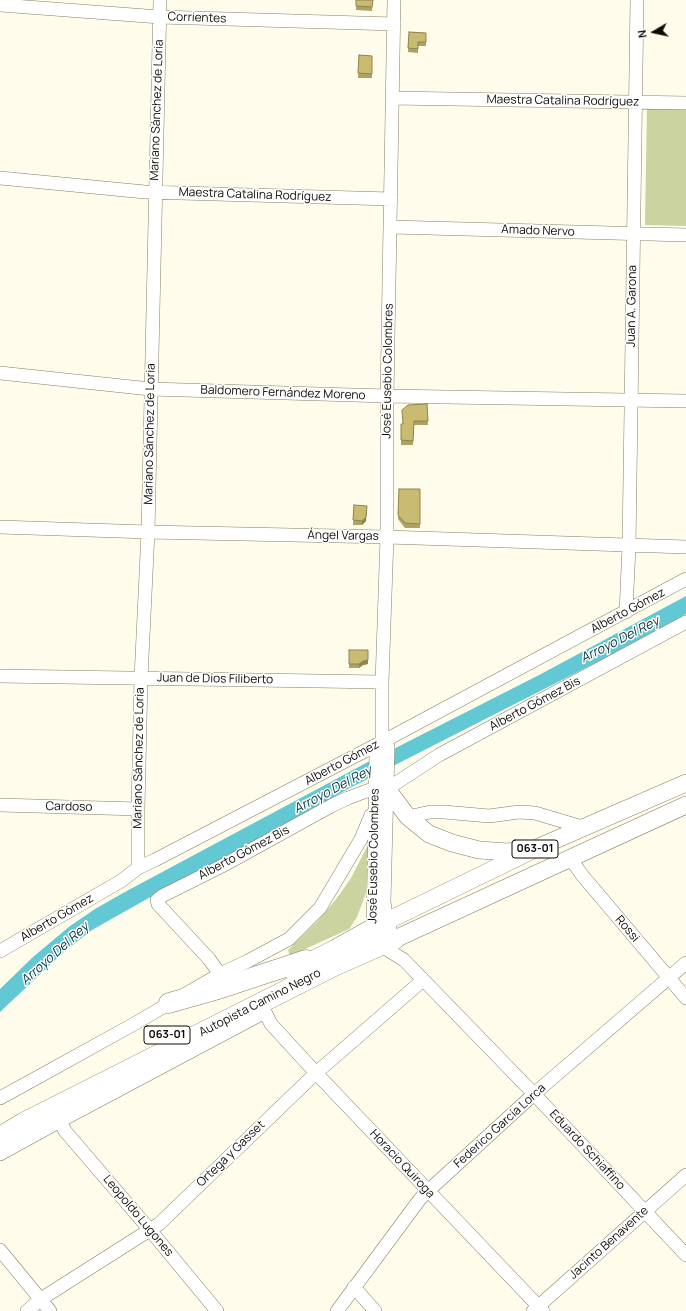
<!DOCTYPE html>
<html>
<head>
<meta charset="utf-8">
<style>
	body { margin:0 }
	#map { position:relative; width:686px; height:1311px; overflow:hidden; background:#fffceb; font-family:Manrope,sans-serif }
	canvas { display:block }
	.north { position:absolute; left:634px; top:12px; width:40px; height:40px; -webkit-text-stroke:3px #fff; paint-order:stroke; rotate:261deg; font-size:11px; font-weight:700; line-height:16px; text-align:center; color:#0d0b04 }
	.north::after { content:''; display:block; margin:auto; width:14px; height:18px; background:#0d0b04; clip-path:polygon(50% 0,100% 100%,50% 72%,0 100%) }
</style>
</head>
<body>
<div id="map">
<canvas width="686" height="1311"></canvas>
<div class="north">N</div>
</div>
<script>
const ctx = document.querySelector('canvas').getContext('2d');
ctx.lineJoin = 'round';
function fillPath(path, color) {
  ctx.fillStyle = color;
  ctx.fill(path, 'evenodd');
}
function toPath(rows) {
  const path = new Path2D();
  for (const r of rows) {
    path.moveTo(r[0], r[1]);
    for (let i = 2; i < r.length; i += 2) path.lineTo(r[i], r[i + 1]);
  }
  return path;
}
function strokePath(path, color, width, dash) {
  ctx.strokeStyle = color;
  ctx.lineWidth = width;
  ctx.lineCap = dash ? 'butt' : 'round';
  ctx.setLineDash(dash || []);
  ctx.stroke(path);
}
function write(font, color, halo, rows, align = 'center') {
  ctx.font = font + ' Manrope,sans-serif';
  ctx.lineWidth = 3;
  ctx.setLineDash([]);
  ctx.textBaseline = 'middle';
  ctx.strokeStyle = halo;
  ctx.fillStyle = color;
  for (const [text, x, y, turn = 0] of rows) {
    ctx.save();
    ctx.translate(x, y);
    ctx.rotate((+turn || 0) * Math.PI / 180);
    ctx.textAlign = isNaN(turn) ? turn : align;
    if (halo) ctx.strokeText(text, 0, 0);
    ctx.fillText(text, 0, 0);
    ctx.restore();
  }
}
const green = toPath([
	[647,107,686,108,686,226,645,225],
	[369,843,366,893,357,917,349,929,290,956,288,950,318,921,337,898,351,878]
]);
const water = toPath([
	[686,596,686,614,605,658,348,789,257,841,154,895,92,930,66,950,0,1012,0,989,33,957,70,926,95,909,123,893,366,763,541,674]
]);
const minor = toPath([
	[394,0,387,396,387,537,382,682,382,742,376,754,373,930,376,939,380,945,404,960,534,1094,686,1255],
	[0,5,160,17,394,24],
	[393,98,686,103],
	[0,178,145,192,391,199],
	[391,227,686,235],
	[0,373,150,389,387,396,686,401],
	[0,527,148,532,387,537,686,547],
	[626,612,629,546,637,0],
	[0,676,382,682],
	[382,742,388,747,384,901,385,910,390,929],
	[387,789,439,755,686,622],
	[0,805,138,809],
	[408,817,430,812,444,812,489,816,519,812,535,813,582,827],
	[570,858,582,875,686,998],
	[138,868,138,809,141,678,148,532,160,0],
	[0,951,121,881,138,868,155,860,382,742,686,579],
	[220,974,209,959,158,904,157,900,162,896,222,866,331,806,348,798,375,788],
	[0,1098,31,1081,134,1024,220,974,248,961,289,939,320,908,361,839,371,815],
	[60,1121,65,1131,150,1230,217,1311],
	[0,1154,60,1121,265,1012,271,1024,316,1073,543,1311],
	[0,1250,50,1311],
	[354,1287,375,1311],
	[27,1311,41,1299,159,1224,316,1073,423,980],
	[337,1311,420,1199,428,1191,534,1094,686,963],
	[533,1311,686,1175]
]);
const major = toPath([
	[387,789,408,817,429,834,452,843,479,850,508,852,523,850],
	[387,921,539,847,686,783],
	[395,939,686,805]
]);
const highway = toPath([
	[294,971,335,950,387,921],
	[169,1003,215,990,306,960],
	[0,1137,25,1122,334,966,395,939]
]);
const wall = toPath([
	[373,0,372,11,356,10,356,6],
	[409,32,426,33,426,46,418,46,418,53,408,52],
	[359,55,372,56,372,78,358,78],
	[427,404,428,425,414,425,413,445,401,445,401,424,403,424],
	[399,489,420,489,420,528,405,528,398,519],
	[354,505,366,521,362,525,353,525],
	[349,650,368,650,368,664,363,665,359,668,349,668]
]);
const shadedWall = toPath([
	[367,506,366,521,362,525,362,521],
	[368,660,368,664,363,665,359,668,359,664,363,661]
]);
const building = toPath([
	[356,0,373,0,372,7,356,6,356,0],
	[409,32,426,33,426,42,418,42,418,49,408,48,409,32],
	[359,55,372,56,372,74,358,73,359,55],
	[427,404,428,421,414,421,413,441,401,440,401,424,403,424,402,410,408,405,427,404],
	[399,489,420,489,420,524,405,523,398,515,399,489],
	[354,505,367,506,366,517,362,521,353,520,354,505],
	[349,650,368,650,368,660,363,661,359,664,349,664,349,650]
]);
const shields = [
	[535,849,46],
	[167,1035,46]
];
const shieldNames = [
	["063-01",535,849],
	["063-01",167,1035]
];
const streetNames = [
	["Corrientes",197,18,2],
	["Maestra Catalina Rodríguez",563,101,1],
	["Mariano Sánchez de Loria",157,110,-88],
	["Maestra Catalina Rodríguez",255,195,2],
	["Amado Nervo",538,231,2],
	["Juan A. Garona",632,306,-89],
	["José Eusebio Colombres",388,371,-89],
	["Baldomero Fernández Moreno",283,393,2],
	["Mariano Sánchez de Loria",150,434,-89],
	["Ángel Vargas",343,536,1],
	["Alberto Gómez",628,611,-28],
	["Juan de Dios Filiberto",215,679,1],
	["Alberto Gómez Bis",535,704,-28],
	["Mariano Sánchez de Loria",139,758,-89],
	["Alberto Gómez",342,763,-28],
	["Cardoso",69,807,1],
	["Alberto Gómez Bis",244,853,-28],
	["José Eusebio Colombres",374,856,-89],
	["Alberto Gómez",57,918,-30],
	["Rossi",627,929,50],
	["Autopista Camino Negro",260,1003,-27],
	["Federico García Lorca",500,1126,-42],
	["Eduardo Schiaffino",587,1150,47],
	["Ortega y Gasset",231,1154,-44],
	["Horacio Quiroga",402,1164,47],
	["Leopoldo Lugones",138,1216,50],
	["Jacinto Benavente",609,1243,-42]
];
const waterNames = [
	["Arroyo Del Rey",620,640,-27],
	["Arroyo Del Rey",333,790,-28],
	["Arroyo Del Rey",55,954,-42]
];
fillPath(green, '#cbd3a0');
fillPath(water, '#62c8d3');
strokePath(minor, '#837f65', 14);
strokePath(major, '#837f65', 18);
strokePath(highway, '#837f65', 21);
strokePath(minor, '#fff', 13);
strokePath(major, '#fff', 17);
strokePath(highway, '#fff', 20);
fillPath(wall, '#ada262');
fillPath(shadedWall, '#8d8450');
fillPath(building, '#c9bc72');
strokePath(building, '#8d8450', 1);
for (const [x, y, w] of shields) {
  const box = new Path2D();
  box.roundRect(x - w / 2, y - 9, w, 18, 3);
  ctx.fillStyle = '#fff';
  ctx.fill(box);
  strokePath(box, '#0d0b04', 1);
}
write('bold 11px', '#0d0b04', null, shieldNames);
write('12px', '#0d0b04', '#fff', streetNames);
write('italic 13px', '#003237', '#fff', waterNames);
</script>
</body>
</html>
